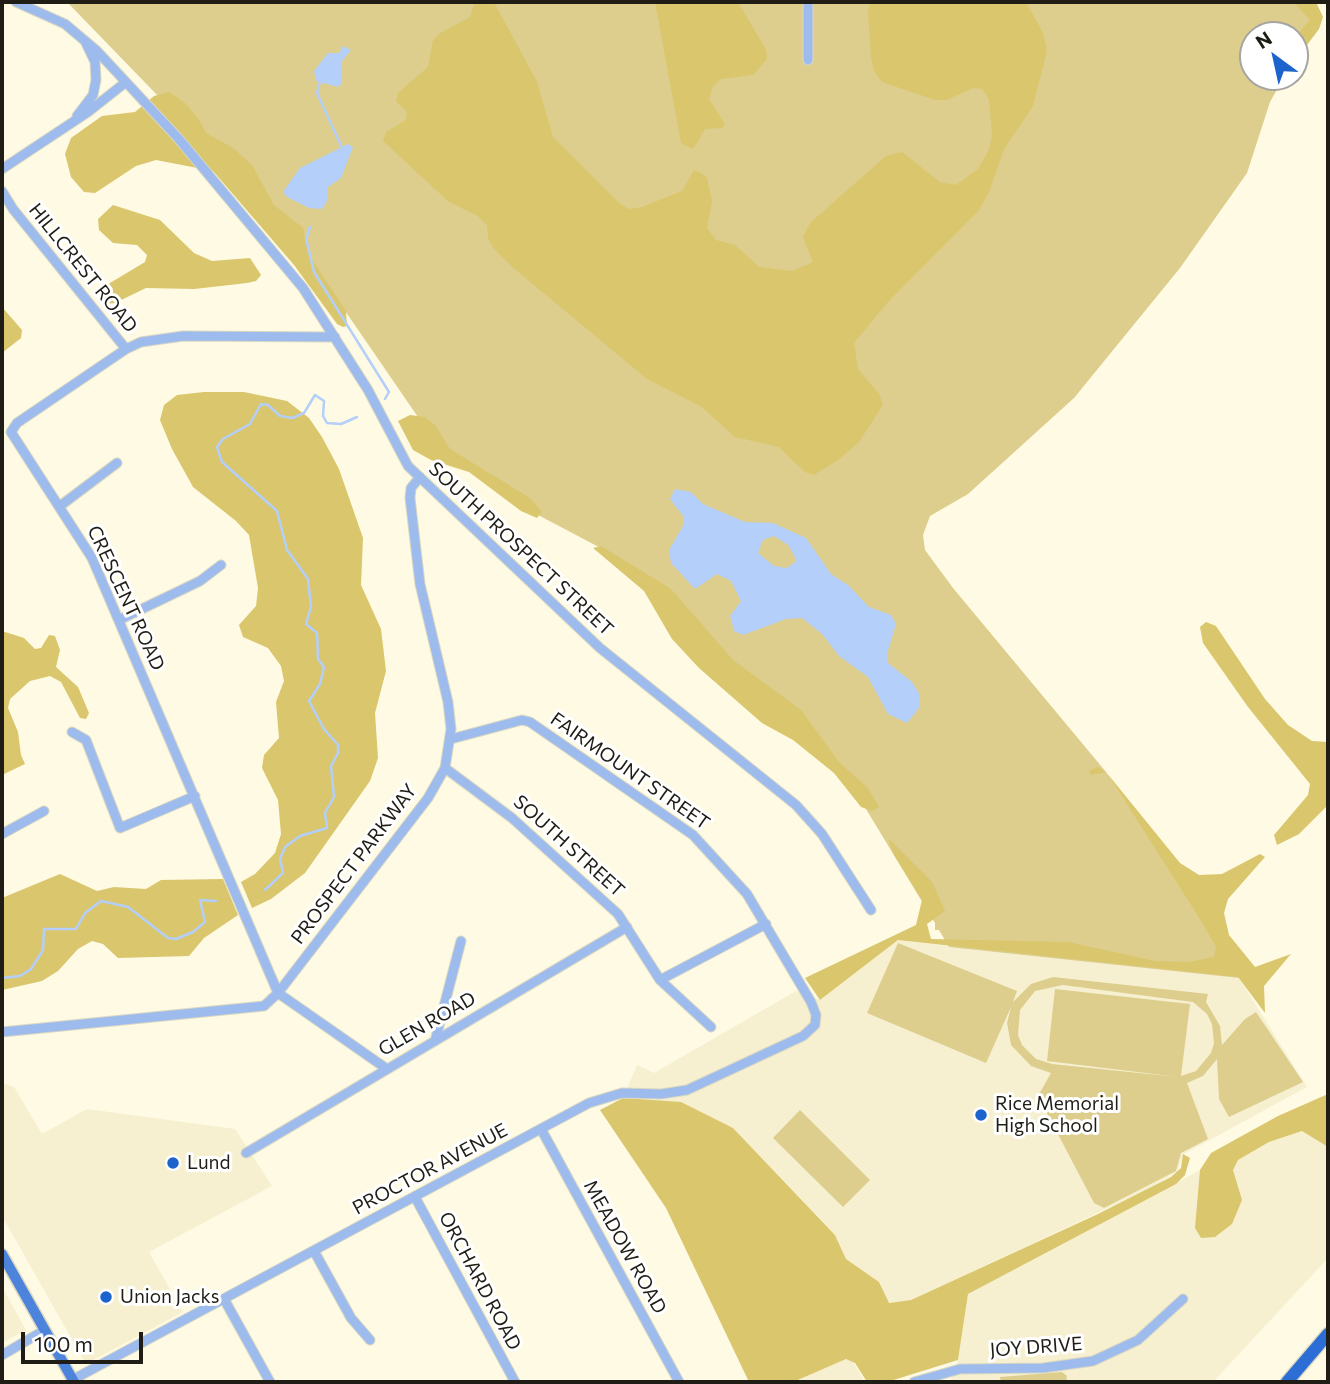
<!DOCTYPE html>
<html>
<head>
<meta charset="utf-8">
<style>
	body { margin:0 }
	#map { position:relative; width:1330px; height:1384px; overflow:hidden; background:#fefae3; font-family:Commissioner,sans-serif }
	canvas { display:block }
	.frame { position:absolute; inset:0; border:4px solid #1f1d15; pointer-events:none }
	.north { position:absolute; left:1239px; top:21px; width:70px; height:70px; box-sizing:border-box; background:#fff; border:2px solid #a5a5a1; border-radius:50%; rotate:327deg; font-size:19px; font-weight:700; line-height:28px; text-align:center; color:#1f1d15 }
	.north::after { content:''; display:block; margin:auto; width:24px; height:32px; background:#1c63ce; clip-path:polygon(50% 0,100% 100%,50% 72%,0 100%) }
	.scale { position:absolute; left:21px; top:1332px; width:122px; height:32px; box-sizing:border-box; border:4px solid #1f1d15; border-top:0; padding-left:9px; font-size:21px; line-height:24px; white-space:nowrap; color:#1f1d15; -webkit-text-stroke:5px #fff; paint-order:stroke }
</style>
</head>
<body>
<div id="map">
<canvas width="1330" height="1384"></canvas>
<div class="frame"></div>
<div class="north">N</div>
<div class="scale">100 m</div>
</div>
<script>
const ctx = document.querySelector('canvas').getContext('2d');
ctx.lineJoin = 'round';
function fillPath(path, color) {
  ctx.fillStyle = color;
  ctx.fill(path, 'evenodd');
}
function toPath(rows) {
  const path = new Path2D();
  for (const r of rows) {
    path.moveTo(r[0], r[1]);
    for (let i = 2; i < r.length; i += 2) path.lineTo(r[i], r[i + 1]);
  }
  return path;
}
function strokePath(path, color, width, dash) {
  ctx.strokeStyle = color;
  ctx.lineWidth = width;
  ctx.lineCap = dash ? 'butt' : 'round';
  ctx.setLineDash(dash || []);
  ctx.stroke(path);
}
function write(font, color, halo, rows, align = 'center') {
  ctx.font = font + ' Commissioner,sans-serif';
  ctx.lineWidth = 6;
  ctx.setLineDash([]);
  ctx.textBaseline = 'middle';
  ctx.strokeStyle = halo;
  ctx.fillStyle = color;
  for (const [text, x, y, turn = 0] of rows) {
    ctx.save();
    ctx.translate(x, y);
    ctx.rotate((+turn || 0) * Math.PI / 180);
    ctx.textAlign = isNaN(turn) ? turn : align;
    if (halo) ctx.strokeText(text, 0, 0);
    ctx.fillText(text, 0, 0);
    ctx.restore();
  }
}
const built = toPath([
	[898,940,1239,978,1307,1087,1184,1154,1177,1172,1147,1190,911,1300,888,1303,879,1282,846,1259,835,1234,733,1128,648,1101,623,1098,637,1065,654,1073,796,991,820,1000],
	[2,1083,14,1087,42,1134,87,1109,235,1129,272,1186,149,1252,183,1312,86,1364,2,1216],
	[1302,1131,1328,1147,1328,1258,1213,1382,950,1382,958,1360,968,1294,1200,1170,1238,1160,1269,1142],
	[2,1287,26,1330,2,1343],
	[848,1354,865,1382,794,1382]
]);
const green = toPath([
	[67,2,1304,2,1318,19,1295,58,1295,35,1253,35,1253,77,1284,77,1270,102,1247,173,1180,268,1074,398,968,494,930,516,923,535,925,550,953,588,1106,772,1239,978,949,947,939,930,935,930,935,923,846,776,612,554,540,516,431,436,339,302,160,98],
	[898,943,1017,991,1013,1002,1031,984,1053,977,1208,994,1206,1002,1220,1026,1222,1045,1245,1019,1256,1012,1303,1082,1229,1117,1219,1099,1217,1059,1203,1076,1187,1083,1208,1139,1181,1153,1176,1171,1104,1208,1094,1203,1038,1096,1051,1073,1031,1066,1011,1045,1007,1023,1011,1007,986,1063,867,1013],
	[1063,985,1193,1002,1207,1014,1212,1024,1214,1043,1211,1053,1196,1071,1181,1076,1190,1004,1055,989,1047,1061,1178,1077,1052,1064,1036,1059,1022,1045,1018,1035,1020,1010,1035,991],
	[800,1110,870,1180,843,1207,773,1138],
	[1062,1372,1067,1376,1066,1382,1001,1382,1000,1377]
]);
const forest = toPath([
	[475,2,494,2,537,82,553,137,619,203,629,209,642,207,682,191,694,170,701,173,707,178,712,202,707,228,716,240,735,245,759,267,792,271,813,262,803,237,810,223,886,156,902,152,940,182,956,185,978,169,989,150,992,135,989,99,982,89,973,88,947,100,935,100,882,82,874,71,871,58,868,10,871,2,1026,2,1043,33,1047,51,1033,106,1004,149,989,192,979,210,888,302,854,343,858,369,879,394,883,405,859,442,838,460,814,475,805,472,779,447,735,437,702,407,647,379,511,266,494,249,488,238,487,225,478,216,449,202,383,141,386,132,406,120,407,112,396,101,398,93,428,67,433,40,440,33,470,17],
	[655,2,738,2,766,50,767,59,753,75,721,79,713,86,709,99,725,124,722,128,705,129,693,149,681,143],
	[1293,2,1316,2,1323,17,1319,29,1295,61,1295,37,1310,20],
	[169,92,184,102,200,121,206,133,233,148,252,165,274,205,303,228,309,255,346,311,347,326,343,327,337,324,294,265,213,171,156,160,136,166,95,193,84,192,71,177,65,154,71,138,102,116,135,112,154,96],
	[113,205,160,220,194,253,212,261,250,258,261,275,256,281,247,283,194,289,146,288,115,303,105,304,101,295,105,286,145,262,147,255,137,245,113,243,99,230,98,219],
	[2,307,22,330,21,338,2,353],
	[204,392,244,392,287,401,309,418,322,437,339,469,363,538,361,585,381,629,386,671,375,713,378,758,370,781,305,873,271,899,252,908,241,882,255,874,275,853,281,834,278,800,262,768,264,755,279,738,276,702,284,681,281,666,268,648,243,637,239,625,256,606,258,588,249,535,236,521,193,487,172,449,160,420,164,405,177,395],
	[410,415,425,417,435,425,450,449,530,498,542,512,537,518,521,511,469,472,431,460,413,450,398,421],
	[601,546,671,589,733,660,801,710,839,762,868,788,879,807,872,811,861,807,834,773,793,740,762,723,699,668,672,639,644,591,593,548],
	[1206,622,1216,626,1265,699,1288,725,1312,741,1328,742,1328,805,1299,834,1277,845,1274,835,1308,795,1310,784,1248,707,1203,643,1200,627],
	[2,631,24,638,35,649,41,648,49,635,55,636,60,650,56,667,78,687,89,713,86,719,80,718,61,682,50,676,30,681,10,699,8,708,18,732,21,755,25,764,2,775],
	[1098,767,1106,772,1180,863,1199,875,1222,874,1260,854,1265,857,1228,899,1224,913,1229,935,1255,967,1291,954,1264,986,1265,1013,1238,977,898,940,820,1000,805,978,916,925,922,900,894,855,888,838,932,882,945,911,927,924,931,939,1068,942,1155,961,1189,962,1214,957,1216,946,1193,908,1106,772,1091,775,1089,771],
	[60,874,97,891,114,887,146,889,161,880,223,879,238,915,204,938,189,956,118,958,103,944,92,941,78,949,58,971,42,981,2,990,2,898],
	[1328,1094,1328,1147,1302,1131,1269,1142,1238,1160,1233,1170,1242,1200,1232,1224,1215,1237,1201,1238,1195,1228,1200,1170,1211,1153,1278,1116],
	[623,1098,681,1102,733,1128,835,1235,846,1259,879,1282,889,1303,911,1300,1098,1214,1171,1177,1181,1168,1183,1154,1190,1158,1185,1175,1176,1184,968,1294,958,1360,887,1382,867,1382,855,1363,846,1359,793,1382,749,1382,666,1208,600,1110]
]);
const water = toPath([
	[343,46,351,50,342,61,342,83,338,87,316,81,314,71,328,53,339,53],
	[348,144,353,147,341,178,328,187,328,199,322,209,309,208,287,197,283,192,300,168],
	[675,489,691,492,703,504,745,522,773,523,806,538,831,574,848,585,869,607,891,615,896,624,887,654,888,663,912,682,920,695,919,708,907,723,888,714,868,677,839,656,822,634,802,618,786,619,743,635,734,631,730,616,741,601,731,581,717,574,695,589,671,563,669,550,684,524,683,516,670,499],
	[774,536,788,545,795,557,795,562,787,568,774,566,758,553,763,540]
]);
const stream = toPath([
	[320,82,317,93,343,150],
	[310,227,306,239,314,272,389,392,385,399],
	[265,890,283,873,280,859,285,847,300,836,327,828,325,813,334,797,331,766,338,753,338,745,324,729,309,701,320,684,324,667,318,659,317,633,306,624,311,607,308,579,287,550,277,511,222,462,217,447,223,439,250,424,261,404,268,405,280,416,292,418,304,413,315,395,324,401,323,416,327,423,341,424,357,417],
	[2,978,20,976,31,969,43,950,44,929,76,929,85,913,101,901,128,907,168,938,176,939,193,932,205,922,200,900,216,901]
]);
const minor = toPath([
	[16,2,65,24,97,51,178,138,303,288,368,390,408,466,600,648,796,805,822,834,871,910],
	[808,2,808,60],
	[77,116,93,95,96,80,95,62,86,43],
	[2,169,88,112,126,82],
	[2,191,13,209,126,349],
	[335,337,183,336,141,342,126,349,17,423,11,432,92,558,278,993,387,1069],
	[60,506,117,463],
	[119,620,200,581,221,565],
	[72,732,86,740,120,828,195,796],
	[445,768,512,818,618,914,660,980,711,1027],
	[2,834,44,811],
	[660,980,766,924],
	[2,1032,264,1006,278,993,428,798,445,768,451,729,448,702,420,584,410,498,411,488,420,477],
	[435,1041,461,941],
	[541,1129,679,1382],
	[246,1153,627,927],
	[415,1197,515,1382],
	[314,1251,351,1318,370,1340],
	[224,1299,270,1382],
	[2,1355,45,1330],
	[72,1380,589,1103,622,1093,661,1094,687,1090,803,1036,815,1025,816,1015,811,1002,747,894,693,835,530,722,522,720,451,739],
	[914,1382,960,1369,1043,1368,1093,1361,1138,1340,1183,1299]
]);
const major = toPath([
	[2,1254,74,1382]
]);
const highway = toPath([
	[1287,1382,1328,1334]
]);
const markers = [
	[981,1115,7,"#1c63ce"],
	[173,1163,7,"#1c63ce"],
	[106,1297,7,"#1c63ce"]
];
const streetNames = [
	["HILLCREST ROAD",83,268,51],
	["SOUTH PROSPECT STREET",521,549,43],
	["CRESCENT ROAD",126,598,65],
	["FAIRMOUNT STREET",630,771,35],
	["SOUTH STREET",569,846,42],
	["PROSPECT PARKWAY",354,864,-53],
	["GLEN ROAD",427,1024,-30],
	["PROCTOR AVENUE",430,1169,-28],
	["MEADOW ROAD",625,1247,61],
	["ORCHARD ROAD",480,1281,62],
	["JOY DRIVE",1036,1347,-4]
];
const poiNames = [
	["Rice Memorial",995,1104],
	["High School",995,1126],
	["Lund",187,1163],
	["Union Jacks",120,1297]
];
fillPath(built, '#f6f0d1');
fillPath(green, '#ddce8d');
fillPath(forest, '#dac66d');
fillPath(water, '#b3cffa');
strokePath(stream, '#b3cffa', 2.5);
strokePath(minor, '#dad7c2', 11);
strokePath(major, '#dad7c2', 13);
strokePath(highway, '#dad7c2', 15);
strokePath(minor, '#9dbced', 9);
strokePath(major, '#4c84dc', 10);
strokePath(highway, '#2c6ed5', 12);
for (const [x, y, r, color] of markers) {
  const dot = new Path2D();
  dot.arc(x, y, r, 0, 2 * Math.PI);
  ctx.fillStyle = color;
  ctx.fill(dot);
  strokePath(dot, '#fff', 2.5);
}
write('19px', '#1f1d15', '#fff', streetNames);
write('19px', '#1f1d15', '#fff', poiNames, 'left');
</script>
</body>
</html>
